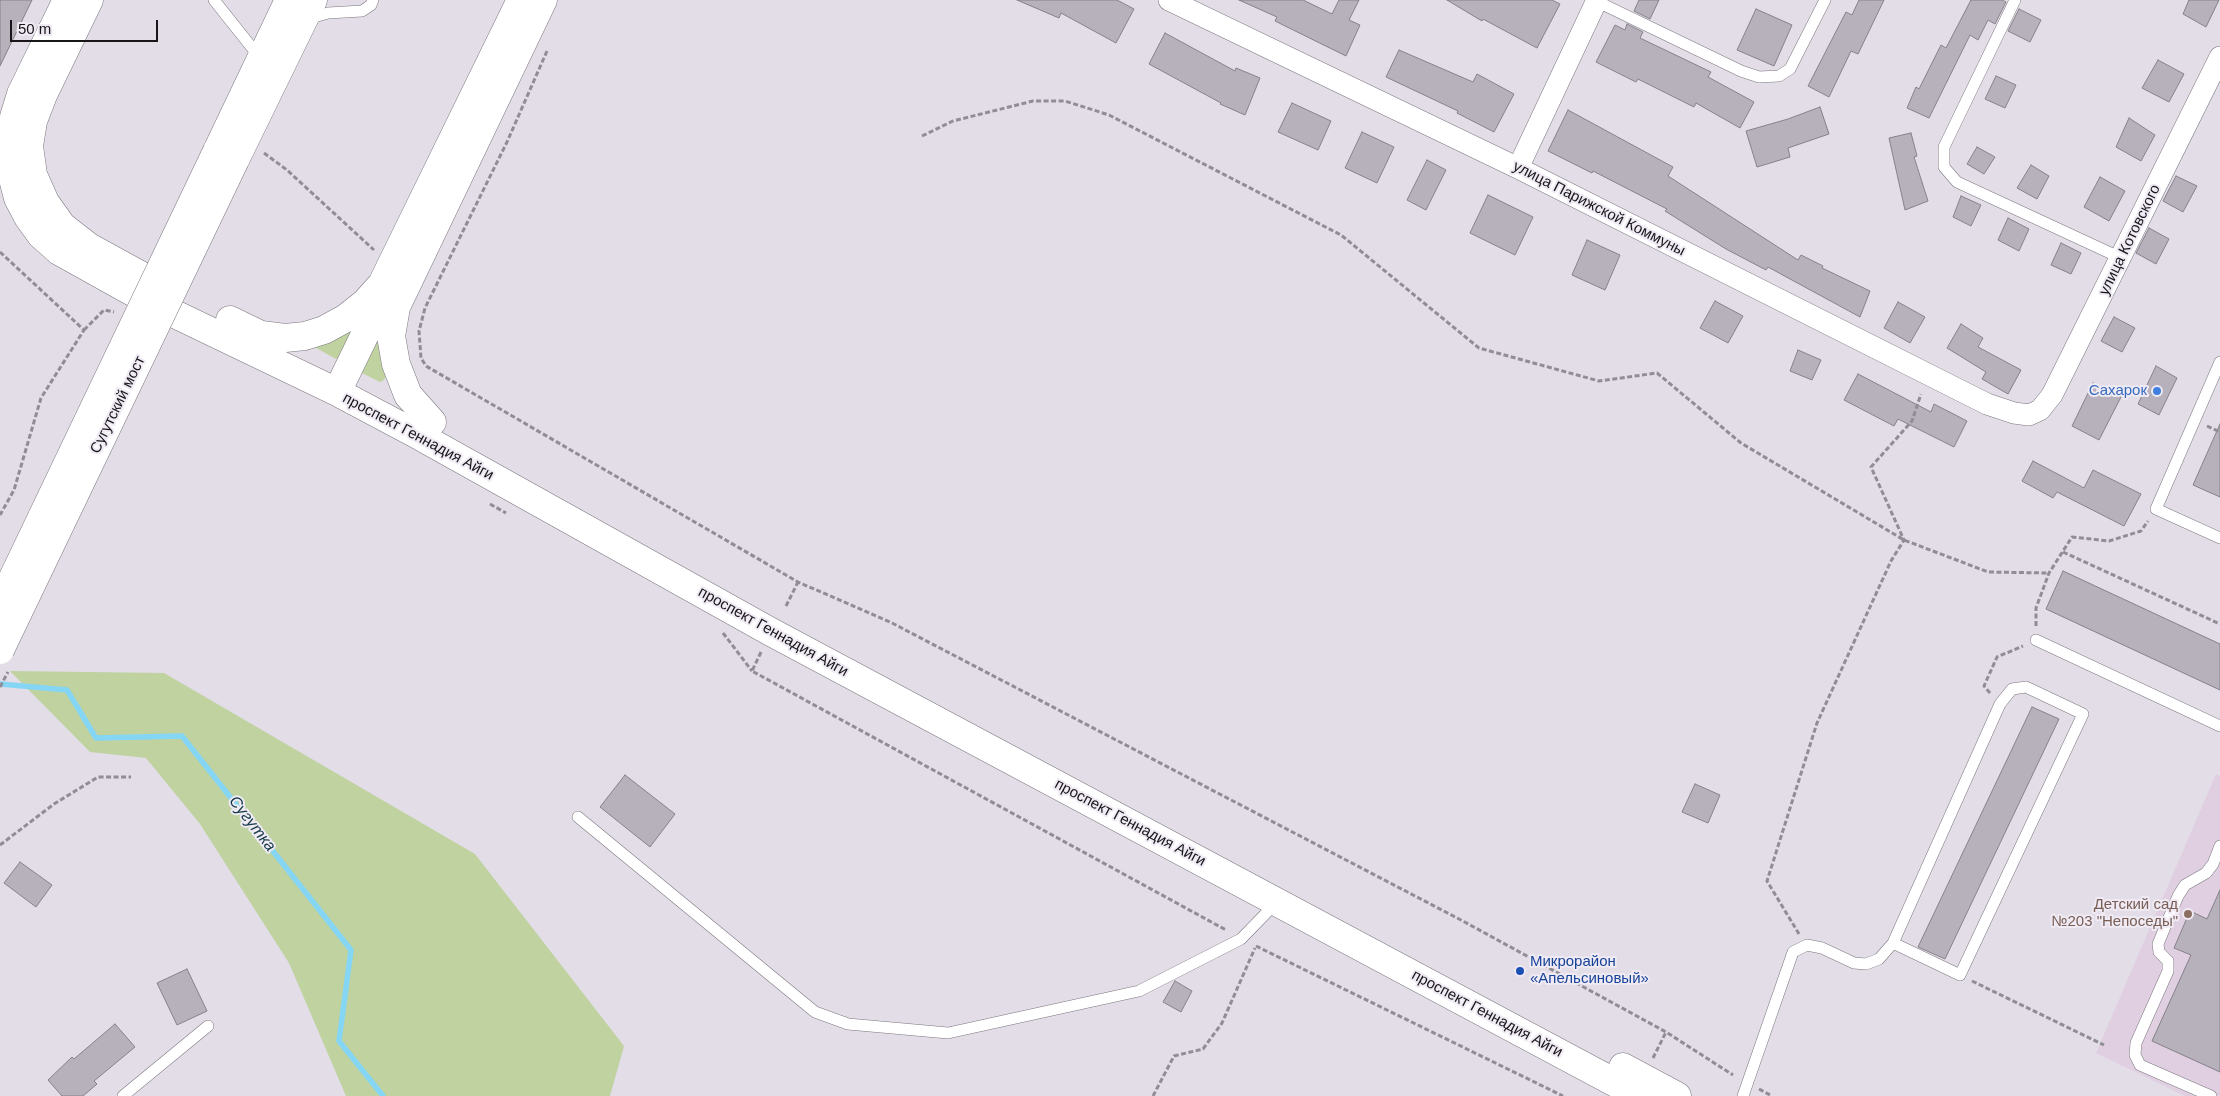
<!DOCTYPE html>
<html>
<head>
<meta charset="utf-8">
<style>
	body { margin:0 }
	#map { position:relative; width:2220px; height:1096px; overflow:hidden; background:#e2dde7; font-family:Helvetica,sans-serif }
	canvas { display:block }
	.scale { position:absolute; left:10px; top:20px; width:148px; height:22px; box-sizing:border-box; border:2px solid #181619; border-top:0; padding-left:6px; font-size:15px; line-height:18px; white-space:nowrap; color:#181619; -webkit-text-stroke:4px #efeaf4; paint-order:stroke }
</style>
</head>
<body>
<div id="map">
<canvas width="2220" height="1096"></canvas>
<div class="scale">50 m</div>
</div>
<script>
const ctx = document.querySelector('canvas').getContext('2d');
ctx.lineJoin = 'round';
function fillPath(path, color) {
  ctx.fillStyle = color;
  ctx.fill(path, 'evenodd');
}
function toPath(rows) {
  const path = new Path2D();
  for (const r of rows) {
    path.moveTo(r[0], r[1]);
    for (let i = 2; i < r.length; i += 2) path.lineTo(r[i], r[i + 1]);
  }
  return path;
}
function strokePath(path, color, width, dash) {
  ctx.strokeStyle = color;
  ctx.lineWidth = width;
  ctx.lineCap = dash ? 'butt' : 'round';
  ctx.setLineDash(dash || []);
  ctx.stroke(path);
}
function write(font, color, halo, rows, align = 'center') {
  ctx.font = font + ' Helvetica,sans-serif';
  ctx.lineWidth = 4;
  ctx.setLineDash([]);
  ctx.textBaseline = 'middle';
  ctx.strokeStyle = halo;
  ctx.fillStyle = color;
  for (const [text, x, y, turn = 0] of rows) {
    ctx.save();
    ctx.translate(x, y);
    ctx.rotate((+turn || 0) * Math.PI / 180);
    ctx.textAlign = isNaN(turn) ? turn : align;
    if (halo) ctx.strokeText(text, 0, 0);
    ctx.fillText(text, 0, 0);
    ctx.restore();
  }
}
const education = toPath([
	[2216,774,2220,776,2220,1096,2185,1096,2096,1053]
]);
const green = toPath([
	[355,323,340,360,334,358,311,345],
	[367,339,379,339,386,375,384,380,380,382,358,371],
	[10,671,164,673,475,854,624,1046,610,1096,346,1096,289,963,200,824,146,758,90,752]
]);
const stream = toPath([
	[0,684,67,690,96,738,182,736,351,950,339,1041,383,1096]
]);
const building = toPath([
	[0,0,32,0,0,66,0,0],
	[1017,0,1117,0,1134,9,1116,43,1061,13,1059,18,1017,0],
	[1239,0,1303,0,1332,14,1339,0,1359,0,1349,20,1360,25,1346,56,1275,21,1277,17,1239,0],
	[1447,0,1552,0,1560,4,1537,48,1483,19,1482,21,1447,0],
	[1639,0,1659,0,1650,19,1634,11,1639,0],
	[1859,0,1884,0,1858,54,1851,51,1829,97,1808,86,1846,12,1852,15,1859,0],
	[1971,0,2002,0,2006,2,1995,24,1988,20,1978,40,1970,35,1929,118,1907,108,1916,87,1919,89,1941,45,1946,48,1971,0],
	[2189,0,2219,0,2206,27,2183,14,2189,0],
	[1756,9,1792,25,1774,66,1737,50,1756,9],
	[2019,9,2041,20,2030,42,2008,31,2019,9],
	[1627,24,1643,32,1640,38,1711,72,1708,77,1754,102,1740,128,1696,103,1694,107,1638,79,1636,82,1596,62,1615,25,1625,30,1627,24],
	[1165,33,1235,71,1236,68,1260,78,1245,115,1220,104,1221,103,1149,64,1165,33],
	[1399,50,1473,82,1477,74,1514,94,1494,132,1457,113,1458,111,1386,77,1399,50],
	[2158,60,2184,74,2169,102,2142,88,2158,60],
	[1996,76,2016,85,2005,108,1985,99,1996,76],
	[1292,103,1331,121,1318,150,1278,132,1292,103],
	[1820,107,1829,134,1788,148,1790,157,1757,167,1746,131,1788,119,1820,107],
	[1568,110,1673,167,1668,176,1798,260,1801,255,1823,266,1822,268,1870,291,1860,317,1768,267,1766,270,1726,249,1665,211,1667,209,1593,171,1592,173,1548,151,1568,110],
	[2129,118,2155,135,2141,161,2116,147,2129,118],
	[1362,132,1394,147,1377,183,1345,168,1362,132],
	[1911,133,1917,156,1914,157,1928,201,1905,210,1889,138,1911,133],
	[1977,147,1995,157,1984,174,1967,164,1977,147],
	[1427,160,1446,170,1426,210,1407,200,1427,160],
	[2031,165,2049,176,2037,199,2017,188,2031,165],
	[2176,176,2197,186,2183,212,2163,201,2176,176],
	[2100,177,2125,191,2109,221,2084,207,2100,177],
	[1488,195,1533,217,1515,255,1470,233,1488,195],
	[1961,196,1981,205,1971,226,1953,217,1961,196],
	[2008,218,2029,229,2019,251,1998,240,2008,218],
	[2149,228,2169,239,2156,264,2136,253,2149,228],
	[1587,240,1620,255,1605,290,1572,275,1587,240],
	[2061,243,2081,253,2071,274,2051,265,2061,243],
	[1715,301,1743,316,1728,343,1700,328,1715,301],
	[1898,302,1925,317,1910,343,1884,328,1898,302],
	[2114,317,2135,328,2122,352,2101,341,2114,317],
	[1961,324,1983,338,1978,347,2021,370,2008,394,1982,379,1986,372,1947,348,1961,324],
	[1798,350,1821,360,1812,380,1790,371,1798,350],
	[2156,366,2177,378,2159,415,2138,404,2156,366],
	[1858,374,1931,412,1934,404,1967,421,1954,447,1898,419,1894,426,1844,400,1858,374],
	[2093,383,2121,397,2099,440,2072,426,2093,383],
	[2220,424,2220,497,2193,485,2220,424],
	[2033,461,2084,488,2093,470,2141,494,2124,526,2057,492,2053,498,2022,481,2033,461],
	[2063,571,2220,644,2220,690,2046,609,2063,571],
	[2032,707,2059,719,1945,959,1918,947,2032,707],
	[625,775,675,814,650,847,600,807,625,775],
	[1695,784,1720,795,1708,823,1682,812,1695,784],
	[20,862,52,885,36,907,4,883,20,862],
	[2220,890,2220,1072,2152,1041,2191,955,2174,948,2190,911,2207,919,2220,890],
	[187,969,207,1011,177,1025,157,983,187,969],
	[1175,981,1192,991,1181,1012,1163,1002,1175,981],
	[115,1024,135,1047,94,1081,97,1084,83,1096,62,1096,48,1080,72,1057,74,1059,115,1024]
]);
const path = toPath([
	[547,51,507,142,425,308,419,331,421,358,426,366,798,582,892,623,1461,920,1666,1032,1733,1075],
	[922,136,953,121,1033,101,1065,101,1109,115,1341,235,1479,348,1599,381,1657,373,1741,443,1904,540,1988,572,2049,573],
	[264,153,287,170,374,250],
	[0,252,84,330,41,398,14,490,0,515],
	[84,330,104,310,114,312],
	[2207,426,2220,432],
	[490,504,506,513],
	[2063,552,2220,624],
	[786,606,798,582],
	[2036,626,2036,608,2049,573,2072,537,2109,541,2141,531,2148,521],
	[723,633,752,671],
	[761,652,752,671,1226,930],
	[1990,693,1984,686,1997,657,2023,646],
	[0,845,54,804,98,777,131,777],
	[1799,934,1767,881,1817,723,1891,561,1904,540,1871,467,1912,421,1921,394],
	[1256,946,1563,1096],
	[1972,981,2104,1045],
	[1653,1058,1666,1032],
	[1759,1089,1772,1096],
	[1153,1096,1174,1056,1203,1049,1222,1023,1255,948]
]);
const lane = toPath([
	[214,0,261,59],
	[1594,0,1741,71,1759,77,1779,76,1790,69,1825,0],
	[2015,0,1944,147,1944,167,1957,182,2121,258],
	[307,19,328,13,362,11,371,5,373,0],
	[2220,362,2156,509,2220,538],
	[2036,640,2220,726],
	[2026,687,2083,714,1960,975,1893,943,2000,704,2012,689,2026,687],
	[578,817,815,1012,848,1024,948,1033,1139,991,1241,939,1276,903],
	[123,1096,208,1026],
	[1743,1096,1793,952,1807,945,1822,948,1854,963,1866,964,1879,959,1893,943],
	[2211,1096,2140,1065,2135,1055,2136,1043,2168,971,2168,961,2159,952,2158,944,2178,896,2185,885,2206,873,2213,864,2220,846]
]);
const street = toPath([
	[1169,0,1518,168,1987,404,2014,413,2029,415,2040,410,2052,395,2220,57],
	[1518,168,1597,0]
]);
const secondary = toPath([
	[67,0,21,94,14,117,10,143,11,171,18,198,28,217,41,235,59,251,156,305,337,392,416,434,771,632,1640,1096],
	[89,0,43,95,33,121,29,146,33,175,45,202,62,226,89,247,153,282],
	[230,320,261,335,285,338,305,336,324,330,346,318,365,303,382,284],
	[337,392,372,320,382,284,521,0],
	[432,422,408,395,396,364,391,336,396,307,543,0],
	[1623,1067,1677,1096]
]);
const primary = toPath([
	[217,151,289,0],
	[235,160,313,0]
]);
const pathBridge = toPath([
	[0,687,8,672]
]);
const primaryBridge = toPath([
	[0,605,217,151],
	[0,650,235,160]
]);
const markers = [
	[2157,391,5,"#3f7fe0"],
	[2188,914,5,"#8d6e63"],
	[1520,971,5,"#1a4fb4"]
];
const streetNames = [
	["улица Парижской Коммуны",1599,209,27],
	["улица Котовского",2130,240,-64],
	["Сугутский мост",118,405,-64],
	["проспект Геннадия Айги",418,437,28],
	["проспект Геннадия Айги",773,632,29],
	["проспект Геннадия Айги",1130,823,28],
	["проспект Геннадия Айги",1487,1014,28]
];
const shopNames = [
	["Сахарок",2147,391]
];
const educationNames = [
	["Детский сад",2178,905],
	["№203 \"Непоседы\"",2178,922]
];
const transitNames = [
	["Микрорайон",1530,962],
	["«Апельсиновый»",1530,979]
];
const waterNames = [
	["Сугутка",252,824,52]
];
fillPath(education, '#e0cfe1');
fillPath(green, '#bfd2a0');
strokePath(stream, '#85d5f4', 5.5);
fillPath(building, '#b6b1ba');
strokePath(building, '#86818a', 1);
strokePath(lane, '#7b767f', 12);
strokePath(street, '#7b767f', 22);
strokePath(secondary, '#7b767f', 29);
strokePath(primary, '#7b767f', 29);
strokePath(path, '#918d94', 3, [5, 2.5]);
strokePath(lane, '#fff', 11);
strokePath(street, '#fff', 21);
strokePath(secondary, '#fff', 28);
strokePath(primary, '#fff', 28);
strokePath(primaryBridge, '#7b767f', 29, []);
strokePath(pathBridge, '#918d94', 3, [5, 2.5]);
strokePath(primaryBridge, '#fff', 28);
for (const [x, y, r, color] of markers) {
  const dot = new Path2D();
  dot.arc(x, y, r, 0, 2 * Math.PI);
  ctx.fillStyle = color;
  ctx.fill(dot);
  strokePath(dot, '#efeaf4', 2);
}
write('15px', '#181619', '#efeaf4', streetNames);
write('15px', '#366cbe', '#efeaf4', shopNames, 'right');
write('15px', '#785e54', '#efeaf4', educationNames, 'right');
write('15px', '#164399', '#efeaf4', transitNames, 'left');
write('italic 16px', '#143946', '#efeaf4', waterNames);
</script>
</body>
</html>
